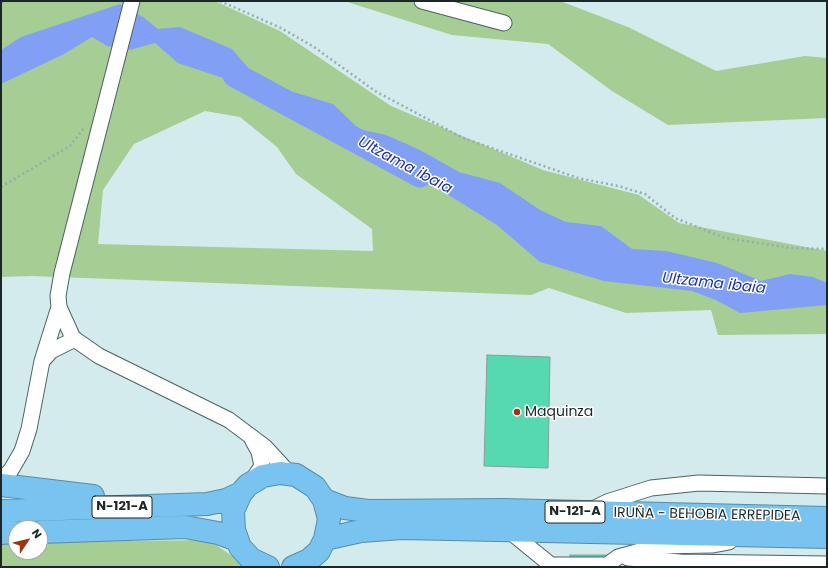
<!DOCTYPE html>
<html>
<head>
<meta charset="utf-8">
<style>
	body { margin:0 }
	#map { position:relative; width:828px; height:568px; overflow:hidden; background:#d4ebed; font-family:Poppins,sans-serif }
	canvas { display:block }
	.frame { position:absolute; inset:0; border:2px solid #1e2728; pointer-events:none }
	.north { position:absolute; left:8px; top:520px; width:40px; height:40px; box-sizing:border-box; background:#fff; border:1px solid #a5a9a9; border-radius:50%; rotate:55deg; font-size:11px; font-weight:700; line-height:16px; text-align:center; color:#1e2728 }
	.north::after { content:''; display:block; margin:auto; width:14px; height:18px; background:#9c3610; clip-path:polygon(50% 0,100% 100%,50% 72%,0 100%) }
</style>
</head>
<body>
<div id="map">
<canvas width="828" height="568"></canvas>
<div class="frame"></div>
<div class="north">N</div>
</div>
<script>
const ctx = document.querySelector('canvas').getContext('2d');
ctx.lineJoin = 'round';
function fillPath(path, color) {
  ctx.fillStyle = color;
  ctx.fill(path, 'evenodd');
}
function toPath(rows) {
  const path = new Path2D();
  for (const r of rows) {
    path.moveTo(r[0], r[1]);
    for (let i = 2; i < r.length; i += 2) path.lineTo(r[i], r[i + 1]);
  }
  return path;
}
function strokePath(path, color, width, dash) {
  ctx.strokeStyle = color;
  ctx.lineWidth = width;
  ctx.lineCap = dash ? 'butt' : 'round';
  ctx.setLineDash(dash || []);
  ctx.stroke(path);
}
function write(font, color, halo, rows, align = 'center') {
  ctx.font = font + ' Poppins,sans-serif';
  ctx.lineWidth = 3;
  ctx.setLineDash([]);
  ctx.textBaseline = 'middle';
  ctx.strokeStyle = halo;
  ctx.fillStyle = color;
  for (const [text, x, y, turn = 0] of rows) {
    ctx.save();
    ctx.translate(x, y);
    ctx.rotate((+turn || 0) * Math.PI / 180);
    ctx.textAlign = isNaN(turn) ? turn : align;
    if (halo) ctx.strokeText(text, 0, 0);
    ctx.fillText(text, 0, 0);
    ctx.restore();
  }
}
const green = toPath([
	[1,1,215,1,280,31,391,106,543,170,639,195,679,223,827,251,827,334,718,335,711,310,626,313,549,288,531,295,32,276,1,277],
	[205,111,240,117,277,147,296,174,372,229,373,251,98,244,103,190,134,144],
	[344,1,560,1,628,27,716,71,805,56,827,58,827,118,668,125,612,91,548,44,452,35],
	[209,540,248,567,1,567,1,542,16,542,16,552,40,552,40,542]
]);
const water = toPath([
	[120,4,143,17,158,29,180,27,232,49,250,70,290,91,333,104,359,129,386,135,420,150,459,172,500,183,540,210,566,222,601,226,632,249,666,251,717,263,761,281,790,274,813,277,827,283,827,305,740,313,716,300,692,291,604,281,540,262,497,225,390,159,265,92,178,63,155,43,130,50,107,46,92,37,64,54,1,84,1,50,21,37]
]);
const stream = toPath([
	[1,2,2,1]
]);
const river = toPath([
	[235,75,420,175]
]);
const building = toPath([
	[487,355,550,357,548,468,484,466,487,355],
	[570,555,608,555,608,567,570,567,570,555]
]);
const path = toPath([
	[220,1,281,28,314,47,375,91,463,138,578,178,618,186,645,194,675,218,725,238,791,248,827,249],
	[1,187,70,146,84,128]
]);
const minor = toPath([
	[132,1,62,273,58,296,59,307,73,338,99,356,229,420,265,447,289,473],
	[422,1,504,23],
	[43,360,51,351,75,339],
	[1,480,11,470,22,451,29,429,42,361,59,307],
	[251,482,262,466,259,452,252,439],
	[591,510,607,502,651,488,699,483,827,486],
	[508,530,551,565,607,565,618,557,659,546,713,545,729,542],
	[628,558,680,562,827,564]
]);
const highway = toPath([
	[1,485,93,496],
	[324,500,345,508,368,511,503,510,827,518],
	[1,511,207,504,226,500,241,493],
	[40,532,185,527,218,533,237,540],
	[1,533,16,532],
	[325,539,361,531,402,528,827,537],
	[268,567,251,559,240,547,234,530,233,511,241,493,248,485,263,476,280,473,296,475,315,487,324,500,329,519,325,539,319,551,309,560,293,567]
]);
const markers = [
	[517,412,4,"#9c3610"]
];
const shields = [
	[122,507,60],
	[575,512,60]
];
const shieldNames = [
	["N-121-A",122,507],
	["N-121-A",575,512]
];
const poiNames = [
	["Maquinza",525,412]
];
const streetNames = [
	["IRUÑA - BEHOBIA ERREPIDEA",707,515,1]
];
const waterNames = [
	["Ultzama ibaia",405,166,28],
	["Ultzama ibaia",714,284,6]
];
fillPath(green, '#a5cd94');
fillPath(water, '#81a0f5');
strokePath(stream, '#81a0f5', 4);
strokePath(river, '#81a0f5', 25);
fillPath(building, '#56d9b1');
strokePath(building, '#899c95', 1);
strokePath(minor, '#4d6163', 17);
strokePath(highway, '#588ca9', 24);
strokePath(path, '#99abad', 2.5, [2, 3]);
strokePath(minor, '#fff', 15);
strokePath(highway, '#78c3ef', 22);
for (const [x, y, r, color] of markers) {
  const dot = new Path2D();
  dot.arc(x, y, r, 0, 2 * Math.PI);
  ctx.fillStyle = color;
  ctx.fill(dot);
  strokePath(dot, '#fff', 1.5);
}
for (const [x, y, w] of shields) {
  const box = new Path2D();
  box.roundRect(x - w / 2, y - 11, w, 22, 3);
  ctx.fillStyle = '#fff';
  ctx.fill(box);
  strokePath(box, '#1e2728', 1);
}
write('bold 13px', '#1e2728', null, shieldNames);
write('14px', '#1e2728', '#fff', poiNames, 'left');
write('14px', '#1e2728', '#fff', streetNames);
write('italic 15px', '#213596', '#fff', waterNames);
</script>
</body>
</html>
